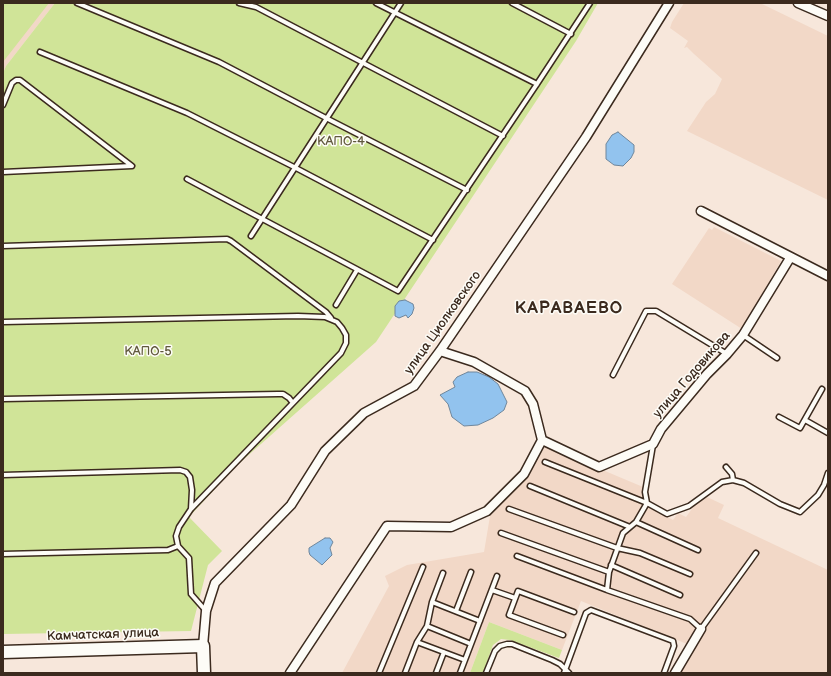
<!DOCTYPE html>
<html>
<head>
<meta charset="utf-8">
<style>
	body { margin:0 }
	#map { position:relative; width:831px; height:676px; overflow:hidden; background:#f7e7db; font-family:"Balsamiq Sans",sans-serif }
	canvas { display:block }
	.frame { position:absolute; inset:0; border:4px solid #3b2a1e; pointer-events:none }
</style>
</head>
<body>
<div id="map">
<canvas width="831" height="676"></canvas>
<div class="frame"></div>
</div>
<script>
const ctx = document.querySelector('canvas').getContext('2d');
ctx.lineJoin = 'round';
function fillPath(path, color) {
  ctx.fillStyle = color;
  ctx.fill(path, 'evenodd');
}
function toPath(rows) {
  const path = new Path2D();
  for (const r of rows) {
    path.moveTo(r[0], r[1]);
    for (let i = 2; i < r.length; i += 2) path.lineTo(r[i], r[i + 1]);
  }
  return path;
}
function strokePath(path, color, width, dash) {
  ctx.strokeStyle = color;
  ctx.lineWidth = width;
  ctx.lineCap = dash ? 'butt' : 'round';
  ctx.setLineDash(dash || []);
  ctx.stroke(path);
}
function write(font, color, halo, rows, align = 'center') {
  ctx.font = font + ' "Balsamiq Sans",sans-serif';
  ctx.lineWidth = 3;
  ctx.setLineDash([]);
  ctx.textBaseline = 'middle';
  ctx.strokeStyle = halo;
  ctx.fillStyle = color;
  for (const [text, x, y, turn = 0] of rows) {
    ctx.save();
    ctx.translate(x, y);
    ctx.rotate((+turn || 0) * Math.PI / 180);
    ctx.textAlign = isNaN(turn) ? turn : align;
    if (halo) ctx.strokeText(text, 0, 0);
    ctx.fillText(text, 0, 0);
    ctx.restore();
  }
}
const built = toPath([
	[3,3,55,3,6,66,3,73],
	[684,3,760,3,828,36,828,200,687,131,706,102,715,94,722,79,694,54,687,47,684,48,688,41,670,28,672,22],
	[714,227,781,261,742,329,672,284,709,228,712,230],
	[541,444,643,487,644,505,673,520,678,513,686,517,697,502,707,497,724,505,718,518,828,570,828,673,676,673,687,644,581,601,562,650,489,622,470,673,342,673,389,586,385,576,407,565,484,552,490,516,527,475]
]);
const green = toPath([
	[3,3,49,3,3,62],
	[55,3,598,3,576,41,376,342,235,467,189,517,222,551,208,565,191,631,3,634,3,73,6,66],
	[489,622,562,650,559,658,510,640,501,639,493,645,483,673,470,673]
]);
const water = toPath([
	[618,132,634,145,634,152,631,158,623,166,614,165,606,159,606,144,612,135,618,132],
	[405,300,413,304,414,308,412,314,408,318,406,315,399,318,395,316,395,306,399,301,405,300],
	[468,372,477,372,489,377,498,384,507,402,504,410,493,418,478,425,464,426,452,417,448,404,440,395,455,387,453,382,457,377,468,372],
	[325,538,330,538,333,542,330,548,332,555,322,565,310,555,309,552,309,548,325,538]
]);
const lane = toPath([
	[77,3,219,62,326,118,467,190],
	[239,3,256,7,503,136],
	[376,3,537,84],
	[512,3,571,34],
	[40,52,187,113,294,167,433,240],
	[3,105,12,83,16,80,20,80,132,166,3,172],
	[187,179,398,291,537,84,590,3],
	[251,236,401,3],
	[3,246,227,239,231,241,326,312,331,318],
	[336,305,357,270],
	[3,322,298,316,325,317,337,322,342,328,346,335,346,343,341,353,191,509,179,527,176,536,178,546,189,558,191,594,206,611],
	[743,335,777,358],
	[613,375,646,311,656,311,727,354],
	[3,399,278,394,283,394,289,398,293,403],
	[779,417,800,428,822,389],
	[805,420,828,433],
	[653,445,645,492,647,503,667,514,689,506,722,482,733,480,744,483,780,504,800,512,818,495,824,485,828,473],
	[545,462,647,503,636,522,623,533,609,572,607,590,690,619,701,629,756,553],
	[726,467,732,474,733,480],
	[3,475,180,470,186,472,190,477,192,490,191,509],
	[530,486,630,527],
	[509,509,617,548,640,553,690,574],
	[636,522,698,550],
	[501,533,609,572],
	[3,554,168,550,178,546],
	[517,556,607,590],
	[611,565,680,595],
	[492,590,515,598],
	[432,602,480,621],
	[456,611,471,572],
	[427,626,471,644],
	[563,635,509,615,518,591,574,612],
	[417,642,465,660],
	[379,673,423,567],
	[405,673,417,642,427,626,432,602,443,573],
	[436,673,444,652],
	[460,673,497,576],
	[486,673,495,651,500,646,507,644,512,644,552,660,560,664,569,673],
	[564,673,586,613,591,610,673,641,674,646,664,673]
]);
const street = toPath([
	[798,3,828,16],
	[701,211,828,276],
	[440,351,474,362,525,391,533,404,542,440],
	[203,646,206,611,215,583,291,505,325,451,364,413,414,386,440,351,586,137,669,3],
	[290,673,387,526,451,527,487,511,524,474,542,440,599,467,653,444,661,429,707,374,727,354,743,335,790,258],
	[675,673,701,629]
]);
const primary = toPath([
	[3,652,203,646,204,673]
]);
const parkNames = [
	["КАПО-4",341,142],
	["КАПО-5",148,352]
];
const streetNames = [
	["улица Циолковского",443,323,-55],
	["улица Годовикова",692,375,-49],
	["Камчатская улица",103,635,-2]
];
const districtNames = [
	["КАРАВАЕВО",569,309]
];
fillPath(built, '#f2d8c7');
fillPath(green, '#d0e498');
fillPath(water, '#92c3ee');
strokePath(water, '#6f869b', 1);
strokePath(lane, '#3b2a1e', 7);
strokePath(street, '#3b2a1e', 11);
strokePath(primary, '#3b2a1e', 15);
strokePath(lane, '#fdfcf7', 4);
strokePath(street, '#fdfcf7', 8);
strokePath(primary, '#fdfcf7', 12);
write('13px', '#60583c', '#fdfcf7', parkNames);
write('13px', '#3b2a1e', '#fdfcf7', streetNames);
ctx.letterSpacing = '1px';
write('bold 17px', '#3b2a1e', '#fdfcf7', districtNames);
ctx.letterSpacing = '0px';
</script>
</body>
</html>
